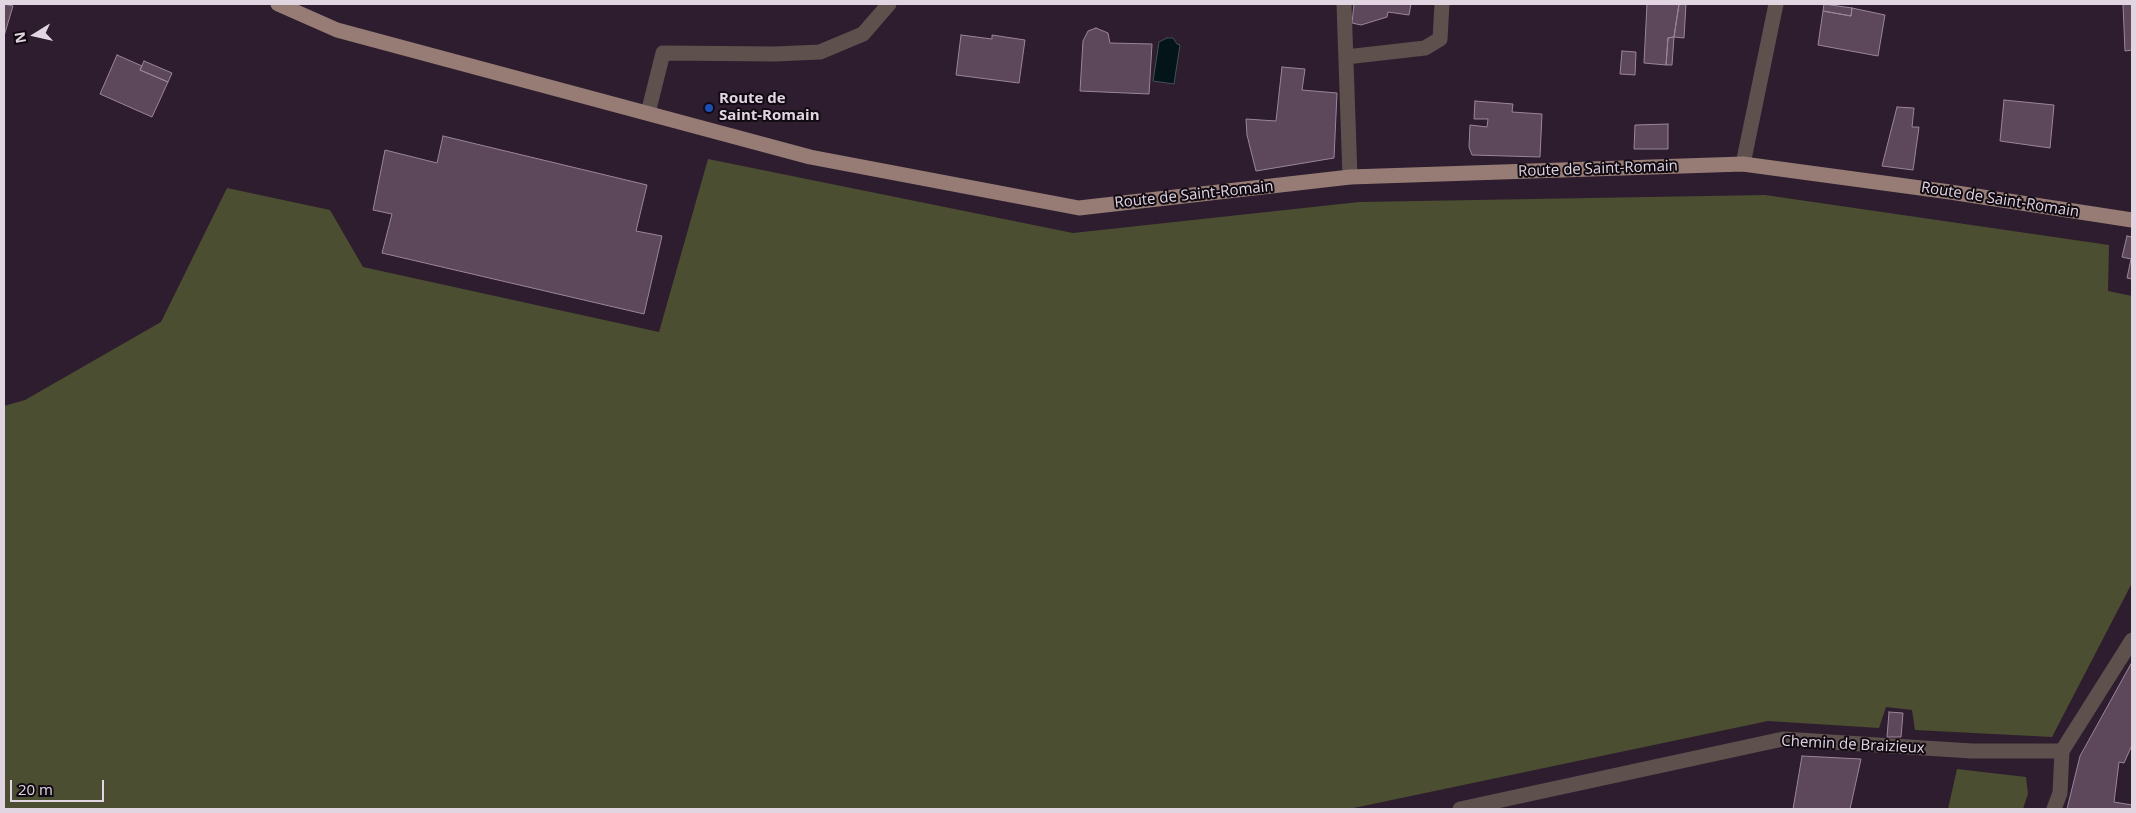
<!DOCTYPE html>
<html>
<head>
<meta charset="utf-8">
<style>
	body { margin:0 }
	#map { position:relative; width:2136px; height:813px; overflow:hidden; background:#2d1d2f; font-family:"Open Sans",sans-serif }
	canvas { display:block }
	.frame { position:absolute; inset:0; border:5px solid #e0d5e1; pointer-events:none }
	.north { position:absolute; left:10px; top:10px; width:50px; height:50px; -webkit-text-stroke:4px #110a12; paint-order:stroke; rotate:260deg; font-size:14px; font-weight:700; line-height:20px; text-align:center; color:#e0d5e1 }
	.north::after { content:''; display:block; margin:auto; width:18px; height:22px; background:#e0d5e1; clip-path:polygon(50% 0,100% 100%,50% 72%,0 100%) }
	.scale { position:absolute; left:10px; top:780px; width:94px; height:22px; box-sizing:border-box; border:2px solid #e0d5e1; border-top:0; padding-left:6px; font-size:15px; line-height:18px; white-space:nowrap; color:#e0d5e1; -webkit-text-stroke:4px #110a12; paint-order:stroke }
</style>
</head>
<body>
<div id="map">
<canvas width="2136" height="813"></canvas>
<div class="frame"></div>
<div class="north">N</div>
<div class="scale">20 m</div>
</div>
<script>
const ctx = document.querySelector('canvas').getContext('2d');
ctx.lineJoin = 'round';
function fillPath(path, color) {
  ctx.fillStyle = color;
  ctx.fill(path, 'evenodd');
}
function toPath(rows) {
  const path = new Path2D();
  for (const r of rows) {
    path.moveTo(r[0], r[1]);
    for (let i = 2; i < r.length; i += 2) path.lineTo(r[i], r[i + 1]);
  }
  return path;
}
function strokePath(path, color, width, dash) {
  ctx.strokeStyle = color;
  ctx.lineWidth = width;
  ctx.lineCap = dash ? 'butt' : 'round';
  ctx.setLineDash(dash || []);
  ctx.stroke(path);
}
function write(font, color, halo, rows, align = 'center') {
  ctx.font = font + ' "Open Sans",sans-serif';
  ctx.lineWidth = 4;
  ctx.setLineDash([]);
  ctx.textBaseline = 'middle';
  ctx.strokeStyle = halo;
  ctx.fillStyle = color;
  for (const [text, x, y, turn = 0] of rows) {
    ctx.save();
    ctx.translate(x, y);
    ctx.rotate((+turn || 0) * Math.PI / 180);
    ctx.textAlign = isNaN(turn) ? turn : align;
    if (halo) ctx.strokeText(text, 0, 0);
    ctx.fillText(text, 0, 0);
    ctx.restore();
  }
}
const green = toPath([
	[708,159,1073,233,1359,202,1765,195,2109,245,2108,291,2132,296,2132,583,2052,737,1915,730,1912,710,1886,707,1879,728,1768,721,1349,809,4,809,4,406,25,400,161,322,227,188,330,210,363,267,659,332],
	[1957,769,2026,777,2028,794,2023,809,1948,809]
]);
const water = toPath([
	[1167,38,1173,38,1177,44,1180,45,1174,84,1153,81,1159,42,1167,38]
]);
const building = toPath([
	[4,4,13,6,4,36,4,4],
	[1354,4,1411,4,1409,15,1388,12,1387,17,1361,25,1352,23,1354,4],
	[1647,4,1679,4,1674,37,1668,38,1666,65,1644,63,1647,4],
	[1679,4,1686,4,1684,38,1674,37,1679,4],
	[1824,4,1852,8,1851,16,1823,11,1824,4],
	[2123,4,2132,4,2132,50,2125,51,2123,4],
	[1852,8,1885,15,1878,56,1818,45,1823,11,1851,16,1852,8],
	[1096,28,1108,33,1110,43,1152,44,1149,94,1080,91,1083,41,1088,31,1096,28],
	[961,35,992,39,992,35,1025,40,1019,83,956,75,961,35],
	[1674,37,1672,65,1666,65,1668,38,1674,37],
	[1622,51,1636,52,1635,75,1620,74,1622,51],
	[117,55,142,66,140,70,168,82,152,117,100,94,117,55],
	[144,61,172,73,168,82,140,70,144,61],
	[1282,67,1305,69,1302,90,1337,93,1334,158,1256,171,1247,135,1246,119,1276,121,1282,67],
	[2004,100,2054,105,2050,148,2000,141,2004,100],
	[1475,101,1513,104,1512,112,1542,114,1540,157,1472,155,1469,147,1470,125,1487,127,1488,119,1474,119,1475,101],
	[1897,107,1914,108,1912,127,1919,127,1913,170,1882,166,1897,107],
	[1668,124,1668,149,1634,149,1635,125,1668,124],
	[443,136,647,185,636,231,662,236,644,314,382,253,392,214,373,210,385,150,437,163,443,136],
	[2127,236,2132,237,2132,279,2127,278,2131,259,2122,257,2127,236],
	[2132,662,2132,745,2124,763,2119,762,2114,802,2132,805,2132,809,2067,809,2080,756,2132,662],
	[1889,712,1903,713,1901,737,1887,737,1889,712],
	[1802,756,1861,759,1850,809,1793,809,1802,756]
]);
const minor = toPath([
	[1344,4,1350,177],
	[1346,57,1425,48,1440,39,1442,4],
	[648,113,663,53,775,54,820,52,863,34,889,4],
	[1743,164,1776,4],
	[1460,809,1783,739,1972,751,2062,751,2132,640],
	[2054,809,2060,793,2062,751]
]);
const major = toPath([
	[278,4,337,30,810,157,1079,208,1350,177,1743,164,1950,192,2132,220]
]);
const markers = [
	[709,108,5,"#1a4fb4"]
];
const poiNames = [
	["Route de",719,99],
	["Saint-Romain",719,116]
];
const streetNames = [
	["Route de Saint-Romain",1598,169,-2],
	["Route de Saint-Romain",1194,195,-6],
	["Route de Saint-Romain",2000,200,9],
	["Chemin de Braizieux",1853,745,3]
];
fillPath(green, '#4b4e30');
fillPath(water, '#031519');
strokePath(water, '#454f55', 1);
fillPath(building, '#5d485b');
strokePath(building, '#9c859a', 1);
strokePath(minor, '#5d504d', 15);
strokePath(major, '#967c74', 15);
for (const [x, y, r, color] of markers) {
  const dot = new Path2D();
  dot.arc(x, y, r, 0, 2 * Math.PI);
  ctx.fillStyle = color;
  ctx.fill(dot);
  strokePath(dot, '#110a12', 2);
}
write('bold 15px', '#e0d5e1', '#110a12', poiNames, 'left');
write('15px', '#e0d5e1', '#110a12', streetNames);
</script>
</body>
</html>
